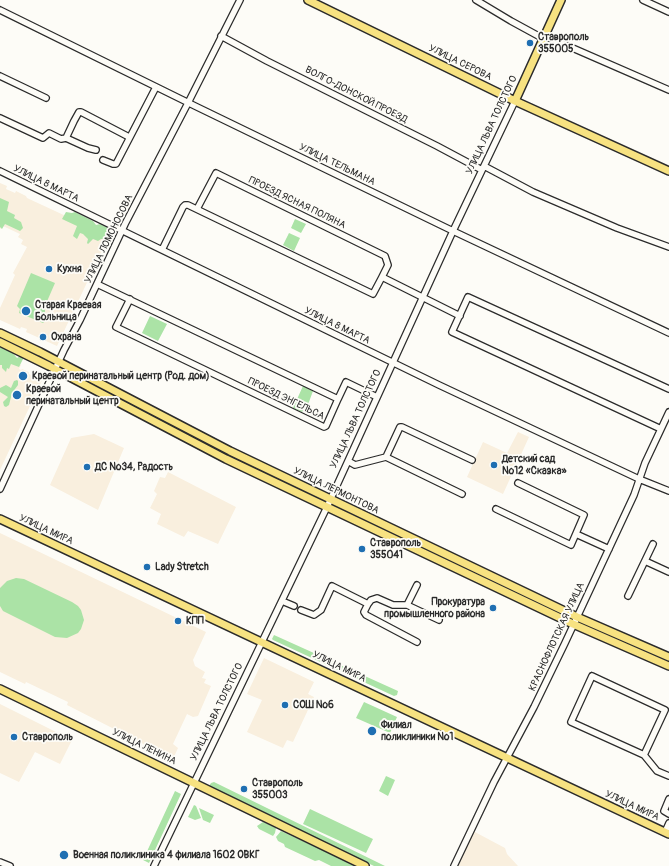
<!DOCTYPE html>
<html>
<head>
<meta charset="utf-8">
<style>
	body { margin:0 }
	canvas { display:block; background:#fdfcf7 }
</style>
</head>
<body>
<canvas width="669" height="866"></canvas>
<script>
const ctx = document.querySelector('canvas').getContext('2d');
ctx.lineJoin = 'round';
function fillPath(path, color) {
  ctx.fillStyle = color;
  ctx.fill(path, 'evenodd');
}
function toPath(rows) {
  const path = new Path2D();
  for (const r of rows) {
    path.moveTo(r[0], r[1]);
    for (let i = 2; i < r.length; i += 2) path.lineTo(r[i], r[i + 1]);
  }
  return path;
}
function strokePath(path, color, width, dash) {
  ctx.strokeStyle = color;
  ctx.lineWidth = width;
  ctx.lineCap = dash ? 'butt' : 'round';
  ctx.setLineDash(dash || []);
  ctx.stroke(path);
}
function write(font, color, halo, rows, align = 'center') {
  ctx.font = font + ' Pangolin,sans-serif';
  ctx.lineWidth = 3.5;
  ctx.setLineDash([]);
  ctx.textBaseline = 'middle';
  ctx.strokeStyle = halo;
  ctx.fillStyle = color;
  for (const [text, x, y, turn = 0] of rows) {
    ctx.save();
    ctx.translate(x, y);
    ctx.rotate((+turn || 0) * Math.PI / 180);
    ctx.textAlign = isNaN(turn) ? turn : align;
    if (halo) ctx.strokeText(text, 0, 0);
    ctx.fillText(text, 0, 0);
    ctx.restore();
  }
}
const built = toPath([
	[0,183,7,186,6,189,15,193,16,191,26,196,27,198,109,236,57,346,26,332,27,329,21,327,20,329,0,320,0,308,15,275,13,273,27,247,21,244,23,240,18,237,20,234,3,226,1,229,0,228],
	[0,356,21,365,19,369,21,370,22,369,29,372,29,374,31,375,33,371,44,376,0,470],
	[518,432,529,437,503,494,467,477,483,442,507,453],
	[94,434,124,448,98,510,50,485,71,438],
	[168,472,236,507,218,544,188,531,184,537,157,524,161,514,150,508,157,494,154,491,160,477,165,478],
	[0,533,206,632,193,660,195,666,205,672,202,678,206,679,204,683,211,686,198,716,193,717,187,714,173,744,178,748,173,759,67,705,68,702,26,682,25,684,0,672],
	[264,658,314,682,308,694,314,697,293,742,287,740,283,748,247,732,262,700,247,694],
	[0,704,72,740,60,764,35,752,19,782,0,773],
	[473,831,505,848,507,854,518,866,457,866]
]);
const green = toPath([
	[0,198,9,202,7,211,15,215,14,218,21,222,23,228,20,231,5,224,2,229,0,227],
	[66,212,72,213,75,212,93,221,96,225,100,224,110,229,110,232,107,239,101,239,98,241,93,239,88,244,87,243,88,239,83,234,80,233,77,239,73,236,77,226,62,219],
	[295,219,306,224,301,233,291,228],
	[289,233,300,238,294,251,283,245],
	[31,273,55,283,45,306,45,321,43,323,19,313,20,309,17,306],
	[150,316,167,324,158,341,142,333],
	[0,347,10,350,17,358,22,355,24,357,19,367,11,364,9,369,7,368,6,372,2,368,2,365,0,365],
	[65,368,228,454,325,500,325,502,227,456,64,370],
	[17,380,18,381,18,385,12,393,9,405,6,407,4,406,3,402,8,397,0,392,0,388,6,385,11,388,14,381],
	[303,386,313,391,306,410,304,409,302,412,293,408],
	[333,504,571,617,570,619,333,506],
	[16,578,24,579,72,602,78,606,81,610,84,620,81,629,78,633,67,638,55,637,3,611,0,606,0,588,7,581],
	[580,621,618,639,669,660,669,663,579,623],
	[274,635,398,691,397,695,394,696,273,640,272,639],
	[364,702,397,717,390,733,356,718],
	[386,776,395,780,388,796,379,791],
	[214,782,385,866,374,866,213,790,209,786,211,783],
	[175,791,181,794,149,863,143,860],
	[194,805,196,806,201,818,195,820,188,817],
	[199,808,214,815,210,823,203,820],
	[310,809,373,839,366,853,303,824],
	[263,822,276,828,275,833,273,836,259,829,257,826],
	[281,831,335,856,354,866,331,866,319,860,315,861,285,847,284,844,278,841,276,837]
]);
const minor = toPath([
	[476,0,511,21,544,39],
	[643,0,669,12],
	[0,10,195,106,453,231,669,333],
	[221,36,267,61,437,146,482,170],
	[545,36,669,90],
	[0,76,46,98],
	[0,118,43,138,49,133,61,139,66,138,88,148,96,150],
	[66,138,74,121,79,112,81,112,129,137],
	[103,160,113,164,116,164,156,87],
	[484,166,533,192,617,228,669,247],
	[0,171,439,385,639,479,669,491],
	[197,209,216,173,385,256,388,265,382,277],
	[162,250,183,207,185,205,188,205,373,294,382,277,460,316],
	[97,284,338,399,326,426,324,427,116,327,130,299],
	[338,399,346,382,377,397],
	[661,429,452,332,468,297,669,389],
	[348,461,355,465,386,457],
	[0,489,64,350,80,320,125,224,188,103,240,0],
	[462,494,386,457,400,427,402,427,472,460],
	[496,509,571,545,584,515,518,483],
	[576,534,609,549],
	[645,561,669,572],
	[628,596,653,544],
	[282,601,294,606],
	[368,604,371,600,377,598,393,605,407,605,439,620],
	[407,605,417,585],
	[301,610,314,615,321,610,332,586,368,604,364,612,366,615,417,642],
	[592,676,665,710,644,755,571,722,592,676],
	[644,755,657,771,669,776],
	[669,799,664,811,669,814],
	[665,832,669,823],
	[0,862,10,866],
	[154,866,327,507,453,231,515,101],
	[454,866,494,782,534,707,565,643,634,495,645,463,669,412]
]);
const major = toPath([
	[308,0,515,101,669,171],
	[515,101,561,0],
	[0,333,40,352,230,451,577,617,669,657],
	[0,342,49,366,226,459,573,624,669,666],
	[0,519,669,834],
	[0,689,365,866]
]);
const markers = [
	[530,43,4,"#1f6fb2"],
	[49,269,4,"#1f6fb2"],
	[26,311,5,"#1f6fb2"],
	[43,337,4,"#1f6fb2"],
	[23,376,5,"#1f6fb2"],
	[17,395,5,"#1f6fb2"],
	[494,465,4,"#1f6fb2"],
	[87,467,4,"#1f6fb2"],
	[362,549,4,"#1f6fb2"],
	[147,567,4,"#1f6fb2"],
	[493,608,4,"#1f6fb2"],
	[178,621,4,"#1f6fb2"],
	[285,705,4,"#1f6fb2"],
	[372,731,5,"#1f6fb2"],
	[14,737,4,"#1f6fb2"],
	[244,789,4,"#1f6fb2"],
	[64,855,5,"#1f6fb2"]
];
const poiNames = [
	["Ставрополь",538,37],
	["355005",538,49],
	["Кухня",57,269],
	["Старая Краевая",35,305],
	["Больница",35,317],
	["Охрана",51,337],
	["Краевой перинатальный центр (Род. дом)",32,376],
	["Краевой",26,389],
	["перинатальный центр",26,401],
	["Детский сад",502,459],
	["№12 «Сказка»",502,471],
	["ДС №34, Радость",95,467],
	["Ставрополь",370,543],
	["355041",370,555],
	["Lady Stretch",155,567],
	["Прокуратура",485,602,"right"],
	["промышленного района",485,614,"right"],
	["КПП",186,621],
	["СОШ №6",293,705],
	["Филиал",381,725],
	["поликлиники №1",381,737],
	["Ставрополь",22,737],
	["Ставрополь",252,783],
	["355003",252,795],
	["Военная поликлиника 4 филиала 1602 ОВКГ",73,855]
];
const streetNames = [
	["УЛИЦА СЕРОВА",460,63,26],
	["ВОЛГО-ДОНСКОЙ ПРОЕЗД",356,95,27],
	["УЛИЦА ЛЬВА ТОЛСТОГО",492,125,-65],
	["УЛИЦА ТЕЛЬМАНА",337,165,26],
	["УЛИЦА 8 МАРТА",46,184,26],
	["ПРОЕЗД ЯСНАЯ ПОЛЯНА",297,203,26],
	["УЛИЦА ЛОМОНОСОВА",109,239,-64],
	["УЛИЦА 8 МАРТА",337,326,26],
	["ПРОЕЗД ЭНГЕЛЬСА",286,399,26],
	["УЛИЦА ЛЬВА ТОЛСТОГО",356,419,-65],
	["УЛИЦА ЛЕРМОНТОВА",336,491,26],
	["УЛИЦА МИРА",46,530,25],
	["КРАСНОФЛОТСКАЯ УЛИЦА",557,637,-65],
	["УЛИЦА МИРА",339,667,26],
	["УЛИЦА ЛЬВА ТОЛСТОГО",217,712,-64],
	["УЛИЦА ЛЕНИНА",144,747,26],
	["УЛИЦА МИРА",632,806,25]
];
fillPath(built, '#f9efde');
fillPath(green, '#abe3a6');
strokePath(minor, '#2b2b2b', 8);
strokePath(major, '#2b2b2b', 10);
strokePath(minor, '#fdfcf7', 5.5);
strokePath(major, '#f7e281', 7);
for (const [x, y, r, color] of markers) {
  const dot = new Path2D();
  dot.arc(x, y, r, 0, 2 * Math.PI);
  ctx.fillStyle = color;
  ctx.fill(dot);
  strokePath(dot, '#fdfcf7', 1.5);
}
write('bold 10px', '#2b2b2b', '#fdfcf7', poiNames, 'left');
write('10px', '#2b2b2b', '#fdfcf7', streetNames);
</script>
</body>
</html>
